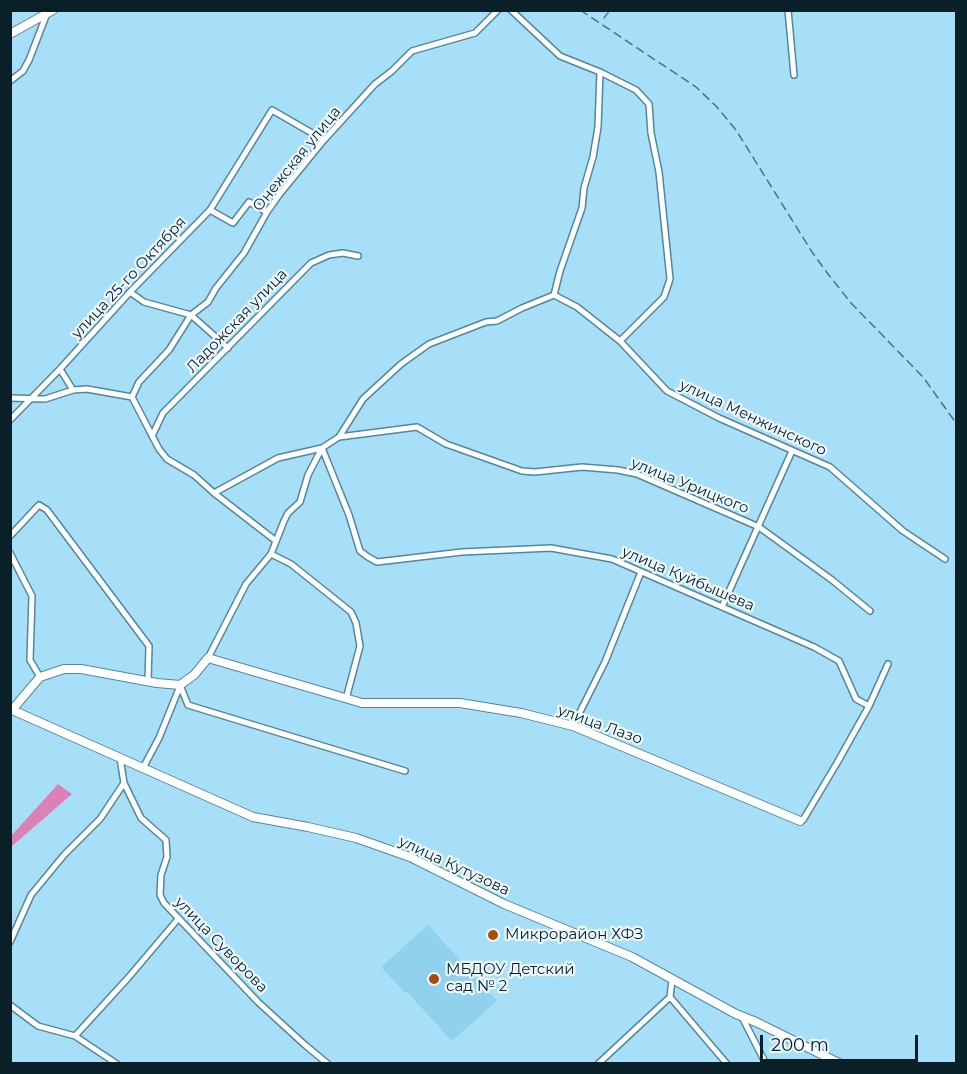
<!DOCTYPE html>
<html>
<head>
<meta charset="utf-8">
<style>
	body { margin:0 }
	#map { position:relative; width:967px; height:1074px; overflow:hidden; background:#a6dff7; font-family:Montserrat,sans-serif }
	canvas { display:block }
	.frame { position:absolute; inset:0; border:12px solid #092029; pointer-events:none }
	.scale { position:absolute; left:760px; top:1035px; width:158px; height:27px; box-sizing:border-box; border:3px solid #092029; border-top:0; padding-left:8px; font-size:18px; line-height:21px; white-space:nowrap; color:#092029; -webkit-text-stroke:4px #edf8fd; paint-order:stroke }
</style>
</head>
<body>
<div id="map">
<canvas width="967" height="1074"></canvas>
<div class="frame"></div>
<div class="scale">200 m</div>
</div>
<script>
const ctx = document.querySelector('canvas').getContext('2d');
ctx.lineJoin = 'round';
function fillPath(path, color) {
  ctx.fillStyle = color;
  ctx.fill(path, 'evenodd');
}
function toPath(rows) {
  const path = new Path2D();
  for (const r of rows) {
    path.moveTo(r[0], r[1]);
    for (let i = 2; i < r.length; i += 2) path.lineTo(r[i], r[i + 1]);
  }
  return path;
}
function strokePath(path, color, width, dash) {
  ctx.strokeStyle = color;
  ctx.lineWidth = width;
  ctx.lineCap = dash ? 'butt' : 'round';
  ctx.setLineDash(dash || []);
  ctx.stroke(path);
}
function write(font, color, halo, rows, align = 'center') {
  ctx.font = font + ' Montserrat,sans-serif';
  ctx.lineWidth = 4.5;
  ctx.setLineDash([]);
  ctx.textBaseline = 'middle';
  ctx.strokeStyle = halo;
  ctx.fillStyle = color;
  for (const [text, x, y, turn = 0] of rows) {
    ctx.save();
    ctx.translate(x, y);
    ctx.rotate((+turn || 0) * Math.PI / 180);
    ctx.textAlign = isNaN(turn) ? turn : align;
    if (halo) ctx.strokeText(text, 0, 0);
    ctx.fillText(text, 0, 0);
    ctx.restore();
  }
}
const built = toPath([
	[428,925,497,1001,452,1041,407,992,405,993,381,967]
]);
const green = toPath([
	[58,784,72,794,11,847,11,836]
]);
const stream = toPath([
	[604,18,610,10]
]);
const street = toPath([
	[511,10,560,56,600,72,636,90,649,104,651,133,659,172,670,279,664,297,620,341],
	[788,10,794,75],
	[10,81,23,71,29,60,46,16],
	[210,210,233,223,249,202,267,212],
	[130,292,144,302,191,315,228,348],
	[554,295,560,271,582,208,584,188,593,157,598,127,600,72],
	[60,369,73,390],
	[132,397,139,382,169,350,191,315,208,302,216,288,244,253,267,212,279,195,324,140,375,84,392,71,412,51,475,33,498,10],
	[10,398,45,399,73,390,87,389,132,397,159,449,167,459,194,475,214,493,276,541],
	[10,420,60,369,130,292,210,210,272,110,324,140],
	[152,436,163,413,311,263,329,255,343,253,358,256],
	[339,437,417,427,446,444,522,471,535,472,582,467,618,470,637,474,759,527,832,580,870,611],
	[322,448,349,515,360,551,368,557,377,562,462,552,551,548,612,559,814,647,839,661,856,699,869,706],
	[214,493,278,458,322,448,339,437,363,399,401,364,429,344,486,322,497,321,522,308,554,295,577,307,620,341,667,391,719,418,830,467,903,531,945,559],
	[10,536,39,505,47,510,149,646,148,681],
	[10,553,32,596,30,660,40,677],
	[271,554,291,564,351,612,356,623,360,646,346,699],
	[722,607,792,451],
	[208,658,246,584,271,554,284,521,288,513,300,502,308,475,322,448],
	[180,685,188,705,405,771],
	[573,726,605,662,641,572],
	[120,758,124,783,141,818,166,840,167,857,161,875,160,895,164,903,258,1002,305,1045,328,1064],
	[143,768,159,738,180,686],
	[800,821,803,820,837,763,869,706,888,664],
	[10,942,31,895,64,855,100,819,124,783],
	[672,980,670,997,727,1064],
	[10,1005,38,1026,75,1036,117,1064],
	[742,1017,766,1064],
	[75,1036,128,978,178,919],
	[598,1064,670,997]
]);
const secondary = toPath([
	[10,709,253,817,308,827,356,838,410,857,504,904,632,957,736,1014,756,1022,841,1064],
	[12,710,40,677,64,669,81,669,157,683,180,685,194,675,208,658,362,703,460,703,521,713,573,726,800,821]
]);
const primary = toPath([
	[10,34,53,10]
]);
const rail = toPath([
	[580,10,696,87,716,106,736,130,812,252,828,274,851,303,923,377,956,423]
]);
const markers = [
	[493,935,6,"#ac4a0c"],
	[434,979,6,"#ac4a0c"]
];
const streetNames = [
	["Онежская улица",297,159,-51],
	["улица 25-го Октября",129,278,-47],
	["Ладожская улица",237,321,-46],
	["улица Менжинского",753,418,25],
	["улица Урицкого",690,486,22],
	["улица Куйбышева",688,579,23],
	["улица Лазо",600,725,20],
	["улица Кутузова",454,866,25],
	["улица Суворова",221,945,46]
];
const poiNames = [
	["Микрорайон ХФЗ",505,935],
	["МБДОУ Детский",446,970],
	["сад № 2",446,987]
];
fillPath(built, '#90d1eb');
fillPath(green, '#db82b4');
strokePath(stream, '#736ac6', 1.5);
strokePath(street, '#51889e', 8);
strokePath(secondary, '#51889e', 10);
strokePath(primary, '#51889e', 10);
strokePath(street, '#fff', 5);
strokePath(secondary, '#fff', 8);
strokePath(primary, '#fff', 8);
strokePath(rail, '#4d7282', 1.5, [9, 4.5]);
for (const [x, y, r, color] of markers) {
  const dot = new Path2D();
  dot.arc(x, y, r, 0, 2 * Math.PI);
  ctx.fillStyle = color;
  ctx.fill(dot);
  strokePath(dot, '#edf8fd', 2);
}
write('15px', '#092029', '#edf8fd', streetNames);
write('15px', '#092029', '#edf8fd', poiNames, 'left');
</script>
</body>
</html>
